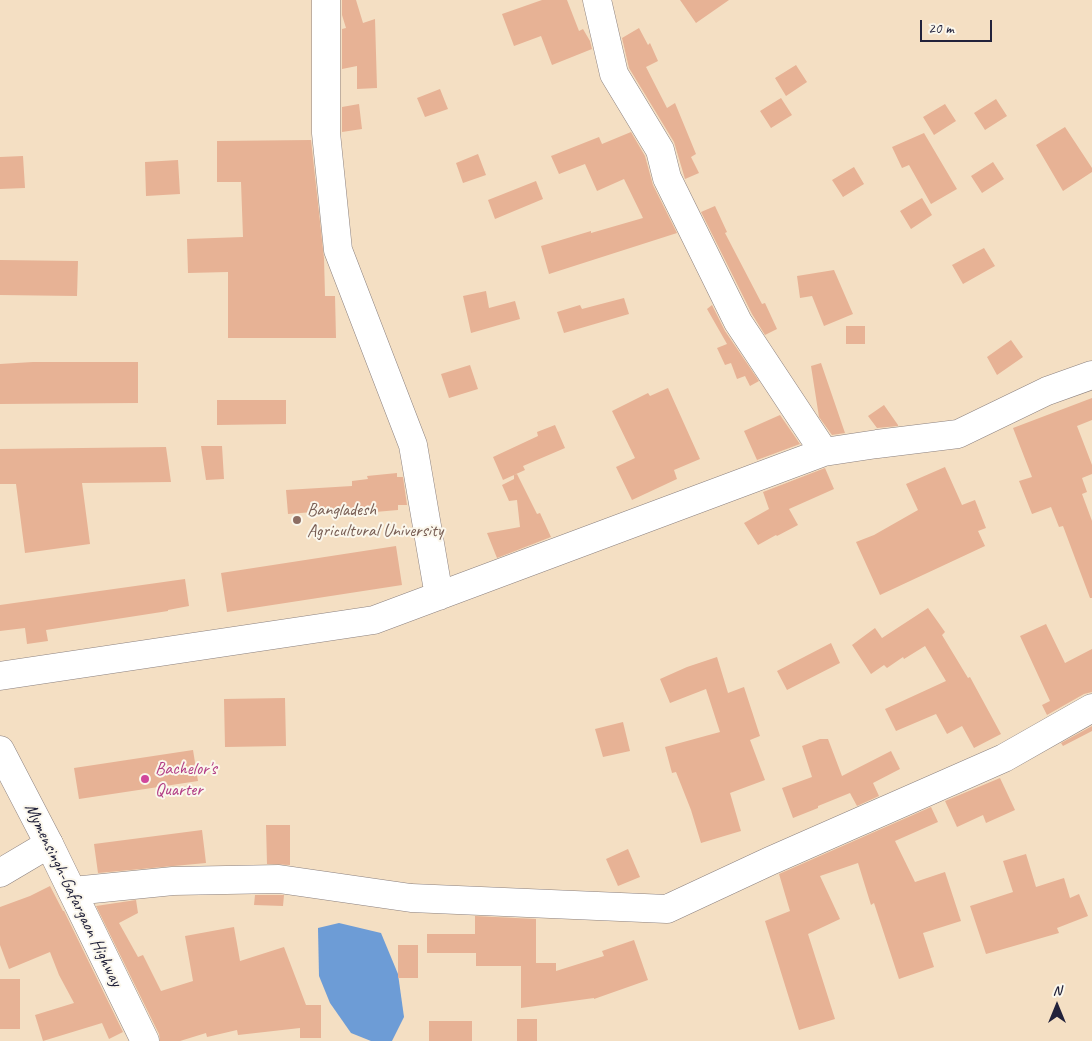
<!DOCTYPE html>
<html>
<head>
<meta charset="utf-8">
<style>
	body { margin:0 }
	#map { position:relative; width:1092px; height:1041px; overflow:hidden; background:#f4dfc3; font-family:Caveat,sans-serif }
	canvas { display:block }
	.north { position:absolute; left:1032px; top:981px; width:50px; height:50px; -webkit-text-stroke:4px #fbf7ec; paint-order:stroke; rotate:0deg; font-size:14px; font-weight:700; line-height:20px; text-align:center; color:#22223b }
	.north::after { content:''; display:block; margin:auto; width:18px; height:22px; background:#22223b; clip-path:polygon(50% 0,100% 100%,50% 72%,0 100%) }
	.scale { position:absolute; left:920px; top:20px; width:72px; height:22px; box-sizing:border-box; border:2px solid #22223b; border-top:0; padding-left:6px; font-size:15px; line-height:18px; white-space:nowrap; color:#22223b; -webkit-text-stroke:4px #fbf7ec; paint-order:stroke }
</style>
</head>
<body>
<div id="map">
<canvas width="1092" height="1041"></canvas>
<div class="north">N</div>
<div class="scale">20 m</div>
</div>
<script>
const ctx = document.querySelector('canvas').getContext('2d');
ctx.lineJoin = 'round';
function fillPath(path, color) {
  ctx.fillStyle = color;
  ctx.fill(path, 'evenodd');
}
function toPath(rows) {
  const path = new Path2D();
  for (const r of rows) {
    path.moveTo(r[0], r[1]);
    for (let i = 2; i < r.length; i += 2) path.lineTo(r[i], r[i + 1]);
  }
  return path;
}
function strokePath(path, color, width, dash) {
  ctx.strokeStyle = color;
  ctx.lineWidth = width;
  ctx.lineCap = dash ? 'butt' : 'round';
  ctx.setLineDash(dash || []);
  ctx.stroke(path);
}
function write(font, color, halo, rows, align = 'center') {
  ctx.font = font + ' Caveat,sans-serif';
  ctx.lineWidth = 4;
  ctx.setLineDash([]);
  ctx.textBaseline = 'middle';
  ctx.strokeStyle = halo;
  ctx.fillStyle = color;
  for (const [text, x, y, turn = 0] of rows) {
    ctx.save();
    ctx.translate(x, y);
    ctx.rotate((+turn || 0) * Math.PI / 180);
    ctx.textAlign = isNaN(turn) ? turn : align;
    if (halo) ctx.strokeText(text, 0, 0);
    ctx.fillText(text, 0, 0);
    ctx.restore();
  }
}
const water = toPath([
	[339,923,381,933,398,974,404,1017,392,1041,371,1041,351,1033,330,1003,319,976,318,928]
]);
const building = toPath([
	[342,0,356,0,363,23,375,19,377,88,357,89,357,66,342,69,342,29,346,28,342,15],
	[542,0,567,0,579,31,583,29,590,41,592,49,552,65,541,36,514,46,502,14],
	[680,0,729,0,696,23],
	[639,28,648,45,650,43,658,61,646,67,667,108,675,103,696,154,691,157,699,173,685,179,674,142,629,68,622,38],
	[796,65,807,82,786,96,775,78],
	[440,89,448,109,425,117,417,98],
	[781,98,792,115,771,128,760,111],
	[996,99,1007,116,985,130,974,113],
	[359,104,362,129,342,132,342,107],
	[945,104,956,121,934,135,923,117],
	[1065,127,1092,168,1092,172,1063,191,1036,145],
	[631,132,645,156,653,185,677,233,549,274,541,246,591,231,591,233,643,218,624,179,597,191,585,164,559,174,551,156,599,137,602,144],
	[924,133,957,189,931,204,909,165,902,168,892,147],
	[311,140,324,258,325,296,335,296,336,338,228,338,228,272,188,273,187,239,243,237,241,182,217,182,217,141],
	[478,154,486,175,463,183,456,163],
	[23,156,25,188,0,189,0,157],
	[178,160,180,194,146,196,145,162],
	[993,162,1004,179,982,193,971,176],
	[854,167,864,184,843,197,832,180],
	[536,181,543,199,495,219,488,200],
	[922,198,932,215,911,229,900,211],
	[715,206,727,232,725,233,762,304,765,303,777,329,765,335,752,314,701,212],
	[984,248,995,266,963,284,952,265],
	[0,260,78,261,77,296,0,295],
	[834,270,853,314,824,326,812,296,800,298,797,276],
	[486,291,489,308,515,301,520,319,471,333,463,296],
	[624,298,629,314,564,333,557,312,580,305,582,309],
	[712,305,725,331,759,381,750,386,745,376,737,379,731,363,725,365,717,348,727,344,707,309],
	[846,326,865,326,865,344,846,344],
	[1011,340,1023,357,997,375,987,357],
	[33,362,138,362,138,403,0,404,0,364],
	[821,363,845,433,832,435,819,417,811,366],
	[470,365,478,389,449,398,441,374],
	[668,388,700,459,674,470,677,479,632,500,616,467,635,458,612,411,648,393,650,396],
	[1092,398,1092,420,1077,426,1092,465,1092,474,1082,478,1087,492,1082,494,1092,521,1092,598,1090,598,1063,526,1059,527,1051,507,1032,514,1019,481,1032,477,1013,428],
	[217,400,286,400,286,424,217,425],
	[884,405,898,425,898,426,877,428,868,416],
	[780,415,800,444,757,460,744,431],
	[555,425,565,448,523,466,525,470,503,480,493,457,538,436,537,432],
	[201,446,222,446,224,479,206,480],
	[166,447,171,482,82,483,90,544,25,553,16,484,0,484,0,449],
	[945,467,962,505,975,500,986,528,978,531,985,546,880,595,856,542,874,535,918,510,906,484],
	[825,468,834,489,789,509,798,525,777,536,776,535,758,545,744,523,769,509,763,492],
	[397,473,397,477,403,477,407,505,398,505,398,510,375,512,375,507,288,514,286,490,352,486,352,481,368,479,367,476],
	[517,474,537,514,540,513,551,537,497,558,487,533,520,527,517,500,509,501,502,485,514,479,514,475],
	[396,546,402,585,227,612,221,573],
	[185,579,189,606,168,610,168,611,46,630,48,641,27,644,25,628,0,631,0,605],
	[928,608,945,632,942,635,968,678,970,677,1001,734,974,748,962,726,947,734,936,714,896,731,885,709,946,681,925,646,904,659,903,657,887,668,884,665,871,674,852,645,875,628,882,638],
	[1046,624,1065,663,1092,649,1092,692,1084,694,1047,715,1042,705,1050,701,1020,636],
	[831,643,840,663,787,690,777,671],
	[717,657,728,693,744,687,760,736,750,740,765,780,730,793,741,831,701,843,691,810,676,772,672,773,665,747,720,732,706,689,670,703,660,679,687,667],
	[285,698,286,746,225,747,224,699],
	[623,722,630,751,603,757,595,729],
	[1092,726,1092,731,1063,746,1061,743],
	[820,739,828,739,842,776,891,751,900,769,873,783,879,796,857,806,850,793,818,806,818,808,793,818,782,788,812,777,802,746],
	[193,750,198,781,79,799,74,768],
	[1000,778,1015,810,986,823,983,815,957,827,945,801],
	[931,807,938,822,895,841,915,882,945,872,961,921,923,933,934,967,899,979,874,903,871,905,858,863,820,876,840,919,808,934,835,1019,799,1030,765,921,790,911,779,874],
	[266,825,290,825,290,865,267,864],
	[202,830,206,863,98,873,94,844],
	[628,849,640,877,618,886,606,859],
	[1026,854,1036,887,1064,878,1070,898,1079,894,1088,916,1057,928,1059,933,986,954,970,906,1013,892,1003,861],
	[50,886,63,911,64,911,123,1032,109,1039,102,1023,43,1041,35,1015,74,1003,59,975,50,952,9,969,0,945,0,907,30,896],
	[255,895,284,895,283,906,254,905],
	[136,900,138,913,119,923,138,957,143,955,161,991,193,981,185,936,234,927,240,961,284,947,306,1005,321,1005,321,1038,300,1038,300,1028,238,1035,237,1030,207,1037,206,1033,180,1041,160,1041,159,1034,96,906],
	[475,916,536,919,536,963,556,963,556,971,604,956,602,951,634,940,648,980,594,999,594,998,521,1008,521,966,476,966,476,953,427,953,427,934,475,934],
	[398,945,418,945,418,978,398,978],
	[0,979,20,979,20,1029,0,1029],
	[517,1019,537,1019,537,1041,517,1041],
	[429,1021,472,1021,472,1041,429,1041]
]);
const minor = toPath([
	[326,0,326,133,338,250,413,445,439,596],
	[597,0,614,74,660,150,667,178,738,322,824,452],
	[0,676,374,620,824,452,877,444,958,434,1047,391,1092,375],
	[0,873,49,844],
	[73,891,173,881,279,879,411,898,667,909,770,861,1004,758,1092,708]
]);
const secondary = toPath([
	[0,750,49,844,145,1041]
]);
const markers = [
	[297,520,5,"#8d6e63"],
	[145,779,5,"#d1479c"]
];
const educationNames = [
	["Bangladesh",307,510],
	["Agricultural University",307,531]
];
const hotelNames = [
	["Bachelor's",155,769],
	["Quarter",155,790]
];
const streetNames = [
	["Mymensingh-Gafargaon Highway",73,895,64]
];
fillPath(water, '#6d9cd6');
fillPath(building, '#e7b295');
strokePath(minor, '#8b807f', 29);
strokePath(secondary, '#8b807f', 29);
strokePath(minor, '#fff', 28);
strokePath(secondary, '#fff', 28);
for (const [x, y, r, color] of markers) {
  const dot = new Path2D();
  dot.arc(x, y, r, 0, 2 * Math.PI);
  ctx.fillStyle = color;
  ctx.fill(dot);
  strokePath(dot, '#fbf7ec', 2);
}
write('18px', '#785e54', '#fbf7ec', educationNames, 'left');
write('18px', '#b23c85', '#fbf7ec', hotelNames, 'left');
write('18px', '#22223b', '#fbf7ec', streetNames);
</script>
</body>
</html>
